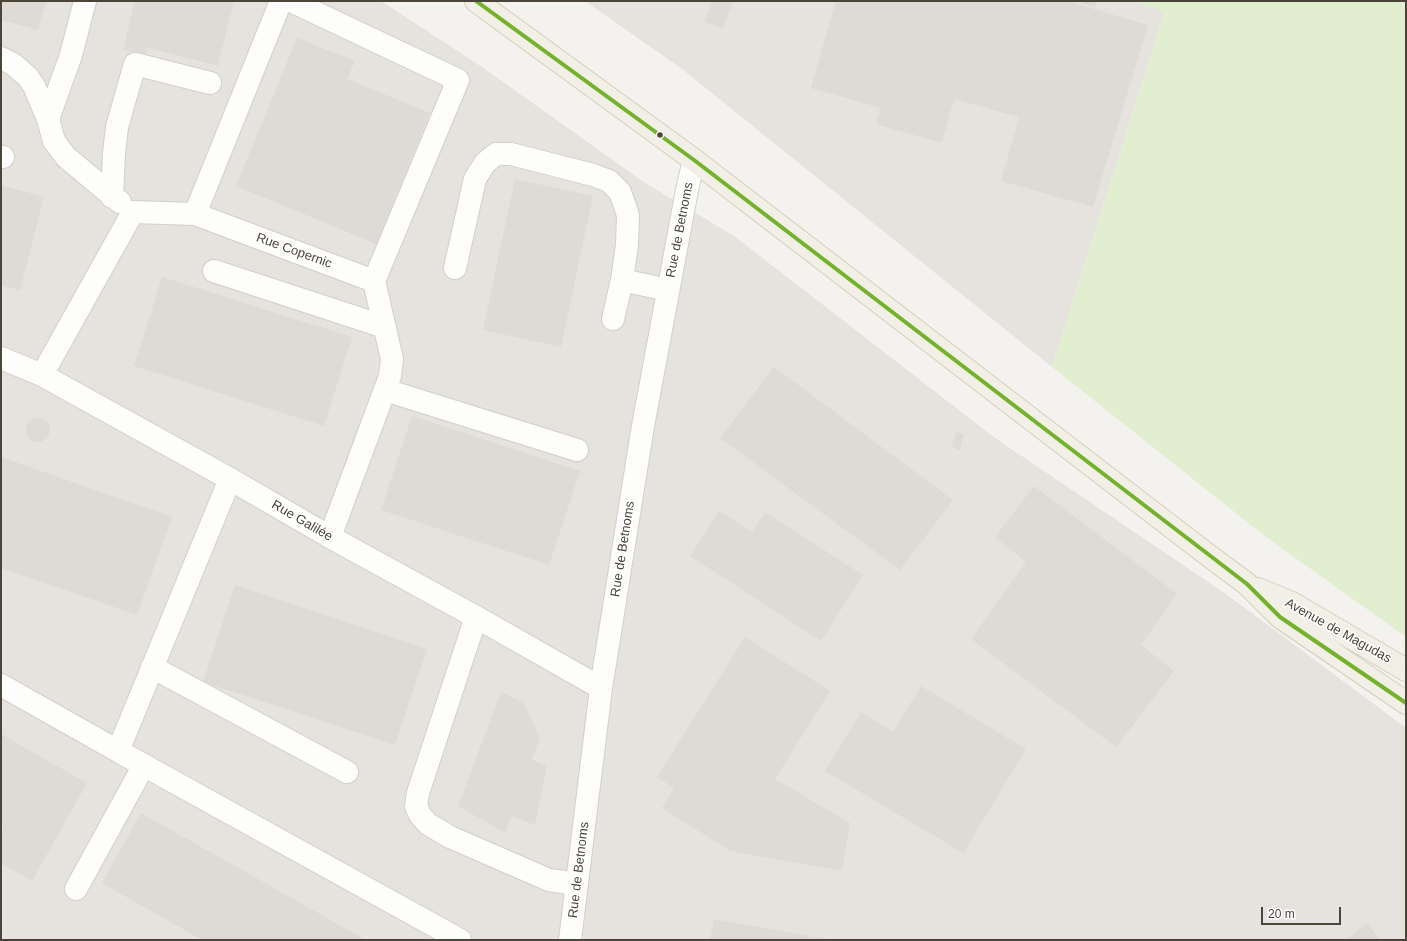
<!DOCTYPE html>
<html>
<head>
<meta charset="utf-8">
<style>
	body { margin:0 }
	#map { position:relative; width:1407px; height:941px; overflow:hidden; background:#f4f2ee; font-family:Helvetica,sans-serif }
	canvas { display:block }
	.frame { position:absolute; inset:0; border:2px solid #4b4439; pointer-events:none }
	.scale { position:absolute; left:1261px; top:907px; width:80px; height:18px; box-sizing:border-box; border:2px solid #4b4439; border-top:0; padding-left:5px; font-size:12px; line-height:14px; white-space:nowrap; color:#4b4439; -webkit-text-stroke:3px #fff; paint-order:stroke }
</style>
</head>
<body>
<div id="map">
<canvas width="1407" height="941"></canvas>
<div class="frame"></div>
<div class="scale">20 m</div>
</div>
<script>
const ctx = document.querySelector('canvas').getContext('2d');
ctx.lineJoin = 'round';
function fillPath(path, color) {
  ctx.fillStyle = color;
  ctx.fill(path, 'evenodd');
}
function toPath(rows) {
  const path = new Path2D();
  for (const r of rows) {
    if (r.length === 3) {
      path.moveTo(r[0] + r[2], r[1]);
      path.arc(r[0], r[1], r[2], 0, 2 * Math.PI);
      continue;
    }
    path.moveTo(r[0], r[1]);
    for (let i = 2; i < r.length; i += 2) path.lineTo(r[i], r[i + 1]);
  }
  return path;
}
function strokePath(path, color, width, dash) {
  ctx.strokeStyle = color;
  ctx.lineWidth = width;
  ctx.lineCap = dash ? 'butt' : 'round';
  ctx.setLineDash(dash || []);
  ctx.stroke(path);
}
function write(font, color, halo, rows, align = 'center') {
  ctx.font = font + ' Helvetica,sans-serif';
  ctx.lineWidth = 3;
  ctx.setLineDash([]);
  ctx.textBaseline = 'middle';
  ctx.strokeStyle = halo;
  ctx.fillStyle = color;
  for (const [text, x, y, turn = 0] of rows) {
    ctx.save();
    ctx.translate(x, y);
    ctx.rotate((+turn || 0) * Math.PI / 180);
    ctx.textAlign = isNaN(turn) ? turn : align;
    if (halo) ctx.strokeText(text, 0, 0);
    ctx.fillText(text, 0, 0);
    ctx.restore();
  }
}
const industrial = toPath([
	[1,1,381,1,479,65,645,183,734,236,995,438,1226,594,1406,728,1406,940,1,940],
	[585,1,1135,1,1165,11,1052,367,682,69]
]);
const green = toPath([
	[1135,1,1406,1,1406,637,1266,537,1052,367,1165,12]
]);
const building = toPath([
	[1,1,46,1,38,30,1,20],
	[135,1,234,1,218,66,148,48,146,55,123,50],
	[712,1,733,1,723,29,705,22],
	[836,1,1067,1,1148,25,1093,207,1001,181,1019,117,954,99,942,143,876,124,881,108,811,88],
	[1076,1,1096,1,1095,7],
	[297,38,355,61,347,79,430,113,376,244,236,186],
	[515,179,593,196,561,347,483,330],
	[1,185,44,197,20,290,1,285],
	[162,277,352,337,324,426,134,366],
	[774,367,953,500,900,570,720,438],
	[412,416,580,471,549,565,381,510],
	[38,430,12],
	[956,432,964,434,960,450,952,447],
	[1,457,172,517,137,615,1,568],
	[1034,486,1177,594,1141,645,1174,671,1116,747,971,639,1026,562,995,537],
	[719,511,752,532,765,512,863,575,821,641,690,556],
	[235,585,427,649,395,745,203,682],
	[745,637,830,691,775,779,850,823,842,871,730,851,662,808,674,788,657,777],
	[921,686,1026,749,963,853,825,771,861,712,893,732],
	[501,692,523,702,540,738,532,760,547,766,535,825,511,816,505,833,458,806],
	[1,734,87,783,32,881,1,863,1,833,4,828,1,826],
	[141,813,366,940,202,940,102,883],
	[714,919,827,939,827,940,710,940],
	[1367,923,1380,940,1346,940]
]);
const minor = toPath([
	[291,1,458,80,374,281],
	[1,58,13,64,28,77,34,86,48,119,54,141,66,157,120,202],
	[48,119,71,55,85,1],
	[1,157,3,157],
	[112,197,114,153,117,127,135,64,210,83],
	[195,214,281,1],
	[455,268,475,179,485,163,496,154,511,154,593,175,609,181,620,192,628,215,627,245,622,280,668,290],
	[214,271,385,327],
	[613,319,622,280],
	[1,358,42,375,230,479,330,537,476,617,601,688],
	[42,375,133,212,195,214,374,281,392,359,390,376,330,537],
	[385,390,577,450],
	[230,479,118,751,460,940],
	[476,617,418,793,416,806,420,815,428,824,450,837,549,880,577,884],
	[152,667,347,772],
	[1,685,118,751],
	[76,889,144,765],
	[570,940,601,688,643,426,687,190,694,160]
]);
const major = toPath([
	[476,1,694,160,1208,555,1247,584,1280,617,1406,703],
	[1258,589,1292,603,1406,670]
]);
const bus1 = toPath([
	[476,1,694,160,1247,584,1280,617,1406,703]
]);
const markers = [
	[660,135,3.5,"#4b4439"]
];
const streetNames = [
	["Rue de Betnoms",680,230,-79],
	["Rue Copernic",294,251,20],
	["Rue Galilée",302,521,30],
	["Rue de Betnoms",623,549,-81],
	["Avenue de Magudas",1338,631,29],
	["Rue de Betnoms",579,870,-83]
];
fillPath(industrial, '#e6e2de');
fillPath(green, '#e1eecf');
fillPath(building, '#dedbd6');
strokePath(minor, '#d2d0cb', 24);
strokePath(major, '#d6cebb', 24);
strokePath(minor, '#fdfdfc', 22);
strokePath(major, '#f2efe6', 22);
strokePath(bus1, '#74b22b', 4);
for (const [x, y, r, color] of markers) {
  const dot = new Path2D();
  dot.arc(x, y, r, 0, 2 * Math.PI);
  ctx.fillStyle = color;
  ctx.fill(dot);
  strokePath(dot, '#fff', 1.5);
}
write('13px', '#4b4439', '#fff', streetNames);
</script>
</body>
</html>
